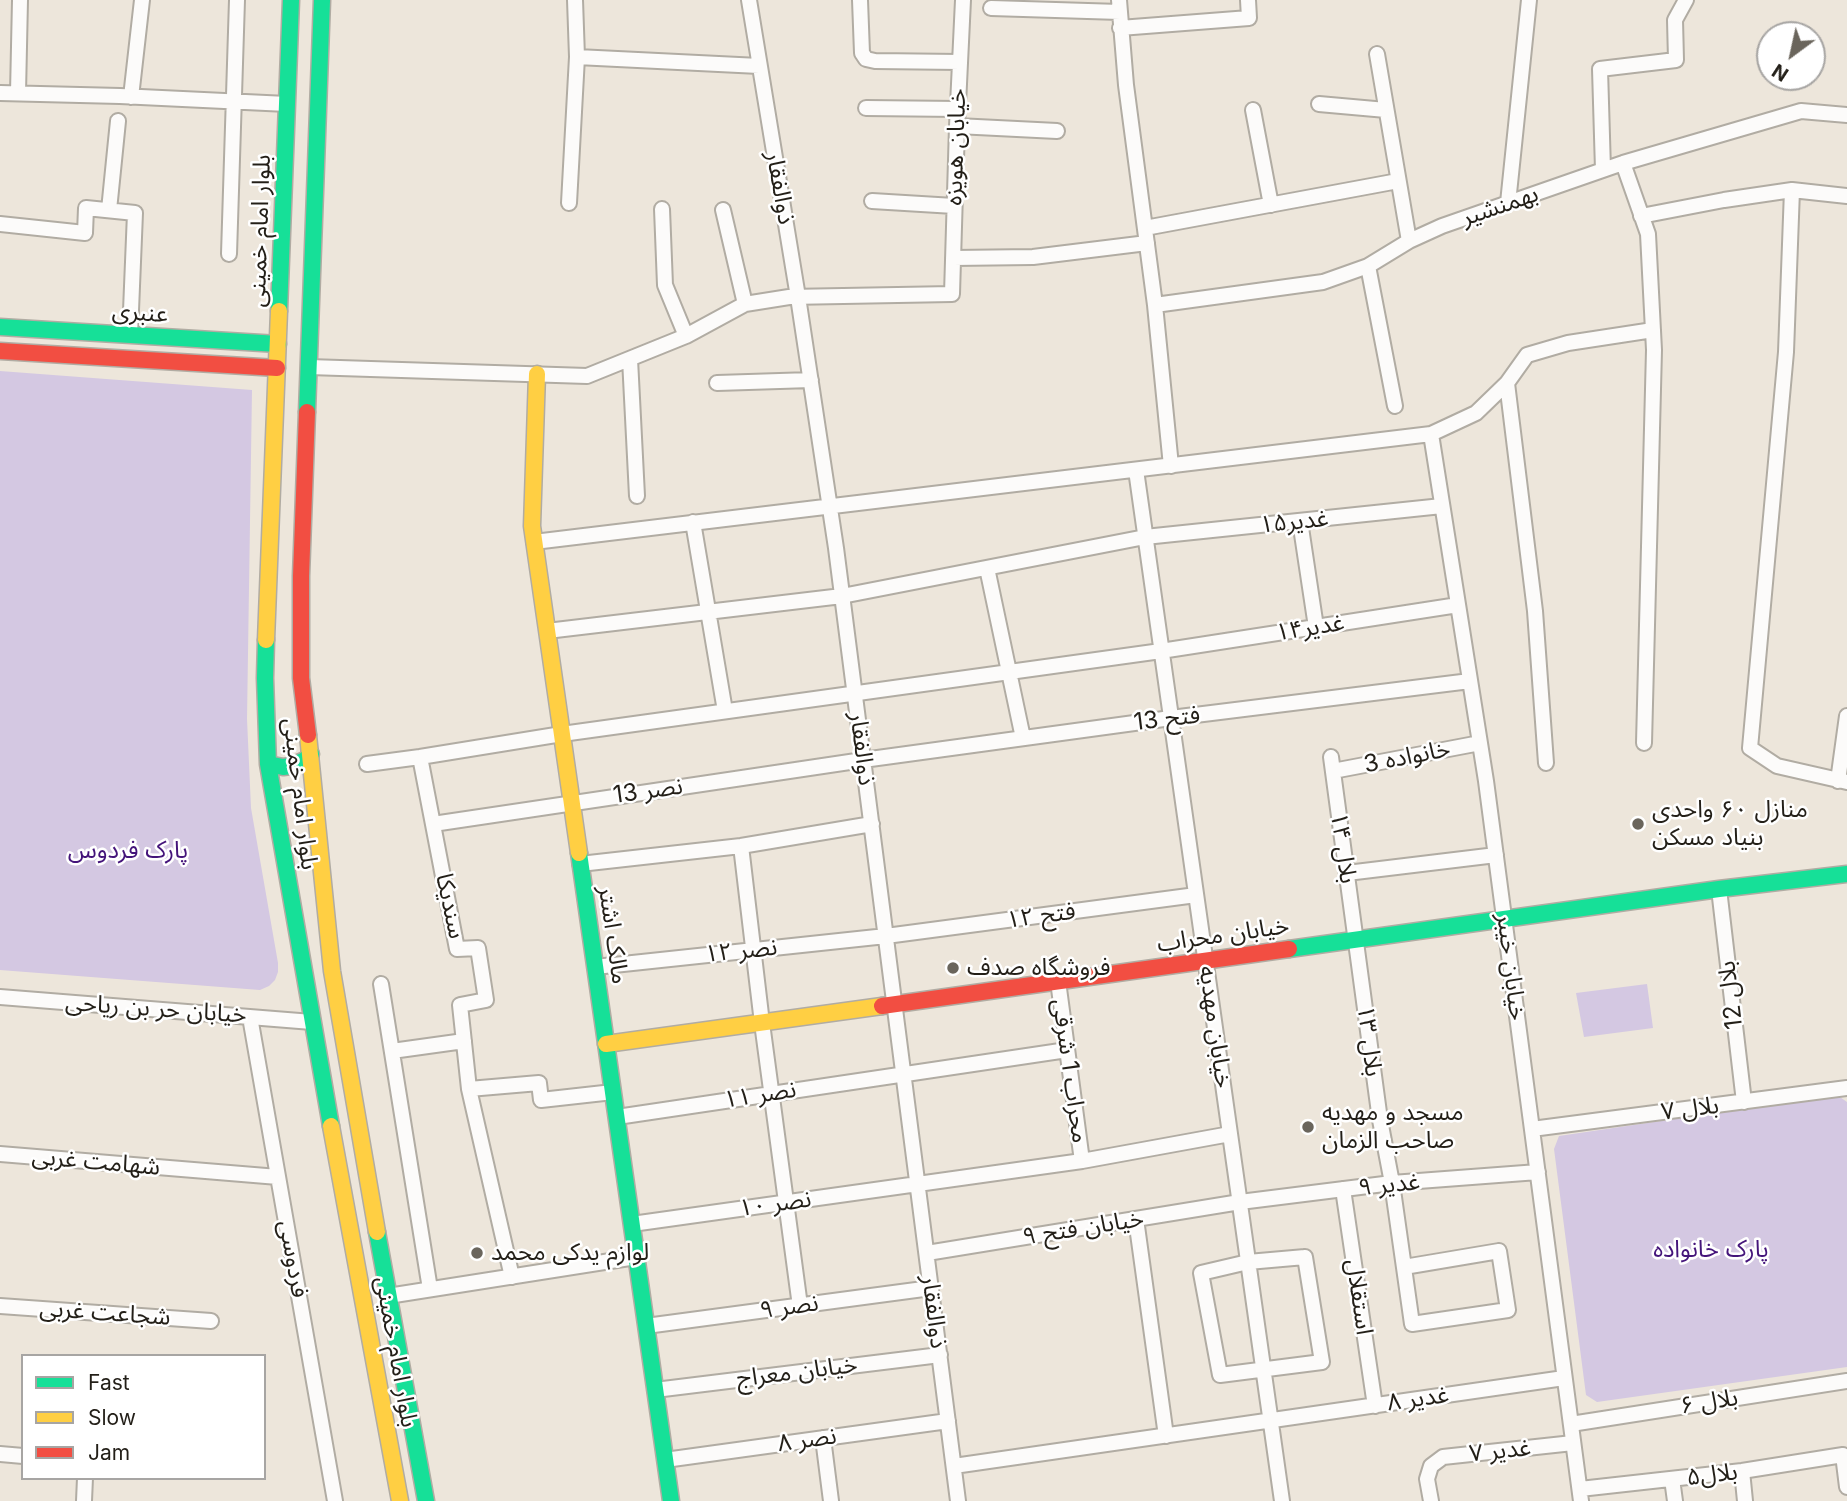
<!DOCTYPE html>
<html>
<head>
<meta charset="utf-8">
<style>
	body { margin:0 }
	#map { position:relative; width:1847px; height:1501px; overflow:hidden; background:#ede6db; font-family:Inter,sans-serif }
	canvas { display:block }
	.legend { position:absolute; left:21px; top:1354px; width:245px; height:126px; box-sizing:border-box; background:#fff; border:2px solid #a7a5a3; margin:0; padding:9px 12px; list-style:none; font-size:21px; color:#231f18 }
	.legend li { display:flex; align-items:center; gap:14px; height:35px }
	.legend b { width:35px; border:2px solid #a7a5a3 }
	.north { position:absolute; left:1756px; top:21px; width:70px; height:70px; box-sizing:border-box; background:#fff; border:2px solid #a7a5a3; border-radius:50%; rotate:213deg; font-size:19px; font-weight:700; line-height:28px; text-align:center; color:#231f18 }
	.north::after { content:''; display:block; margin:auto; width:24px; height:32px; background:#6a655c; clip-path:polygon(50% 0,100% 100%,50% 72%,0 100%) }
</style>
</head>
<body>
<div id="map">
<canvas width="1847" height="1501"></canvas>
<ul class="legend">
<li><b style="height:9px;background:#16e098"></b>Fast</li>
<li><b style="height:9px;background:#ffcf43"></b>Slow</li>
<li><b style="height:9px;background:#f24e42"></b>Jam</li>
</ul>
<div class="north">N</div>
</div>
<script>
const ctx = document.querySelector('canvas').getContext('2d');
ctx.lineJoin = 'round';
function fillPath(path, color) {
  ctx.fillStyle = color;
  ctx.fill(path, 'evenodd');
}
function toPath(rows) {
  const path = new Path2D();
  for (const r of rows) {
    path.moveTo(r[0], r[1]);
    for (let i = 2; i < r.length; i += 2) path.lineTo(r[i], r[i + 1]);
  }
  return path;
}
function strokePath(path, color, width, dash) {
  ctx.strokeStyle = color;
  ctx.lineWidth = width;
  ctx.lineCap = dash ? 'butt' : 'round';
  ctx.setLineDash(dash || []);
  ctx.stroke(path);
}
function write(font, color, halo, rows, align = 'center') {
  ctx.font = font + ' Inter,"Noto Sans Arabic",sans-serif';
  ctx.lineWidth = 5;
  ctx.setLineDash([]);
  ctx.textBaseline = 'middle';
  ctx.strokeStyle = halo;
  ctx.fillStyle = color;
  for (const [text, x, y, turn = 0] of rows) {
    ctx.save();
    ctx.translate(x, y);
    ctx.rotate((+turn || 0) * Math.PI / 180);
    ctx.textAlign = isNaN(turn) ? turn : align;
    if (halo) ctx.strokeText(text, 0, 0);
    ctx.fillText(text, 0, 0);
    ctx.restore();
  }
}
const green = toPath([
	[0,371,252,390,247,719,251,808,278,963,278,972,275,980,269,986,260,990,0,970],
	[1647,984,1653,1028,1584,1037,1576,993],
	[1837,1095,1847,1102,1847,1367,1597,1402,1586,1395,1554,1149,1559,1136]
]);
const street = toPath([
	[749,0,798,297,836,548,958,1501],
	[860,0,862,53,866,59,875,61,960,62],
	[1119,0,1126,85,1155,305,1171,466],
	[991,8,1120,12],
	[1120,28,1249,18,1248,0],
	[1377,54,1409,241],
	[577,57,759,66],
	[0,93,120,96,287,104],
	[18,93,20,0],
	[131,97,142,0],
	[1319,104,1386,110],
	[866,108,958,109],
	[1253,110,1271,205],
	[957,126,1057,131],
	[1623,163,1648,234,1654,350,1644,743],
	[1603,170,1600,69,1676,60,1675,20,1686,0],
	[1792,190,1786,352,1750,748,1777,766,1847,782],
	[872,201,954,206],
	[569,203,577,57,575,0],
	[1508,203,1529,0],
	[662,209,665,285,686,336],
	[109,210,118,121],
	[723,210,745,304],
	[1641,216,1724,200,1792,190,1847,196],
	[0,224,85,233,86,208,135,213,130,335],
	[1145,228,1398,181],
	[229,254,237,0],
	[953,258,1033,257,1147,243],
	[1368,266,1395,406],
	[1155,305,1323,282,1368,266,1409,241,1442,226,1623,163,1801,111,1847,115],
	[630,359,637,496],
	[309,367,587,376,686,336,745,304,789,297,952,294,957,126,963,0],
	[717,383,811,380],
	[1507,383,1535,611,1546,763],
	[1431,434,1486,781,1581,1501],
	[1136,470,1282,1501],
	[1300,521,1316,627],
	[693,522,725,711],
	[534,542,1431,434,1476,413,1507,383,1527,355,1568,343,1653,330],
	[987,568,1023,738],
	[547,631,842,596,1145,537,1442,506],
	[1331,757,1380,1120,1392,1183,1412,1324,1508,1310,1499,1251,1404,1267],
	[367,764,420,757],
	[1333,771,1480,743],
	[1838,781,1847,716],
	[433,824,863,760,1171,718,1470,681],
	[741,846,762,1023,800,1306],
	[580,864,741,846,872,824],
	[1347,873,1496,855],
	[1719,889,1744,1102],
	[595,967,886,936,1196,895],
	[1058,981,1082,1161],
	[381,984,430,1289],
	[0,997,312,1022],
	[250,1017,335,1501],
	[392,1051,464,1041],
	[469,1089,539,1083,541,1100,613,1092],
	[617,1117,1067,1050],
	[1532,1129,1847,1088],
	[0,1154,278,1177],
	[1343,1189,1375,1406],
	[1136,1219,1166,1436],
	[632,1224,1082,1161,1230,1134],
	[927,1253,1240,1202,1392,1183,1538,1172],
	[1305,1257,1322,1362,1220,1375,1201,1273,1248,1262,1305,1257],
	[512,1277,469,1089,460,1005,486,1000,478,948,457,949,420,757,562,734,1161,651,1458,605],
	[388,1296,636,1257],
	[0,1306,211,1321],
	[646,1326,931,1288],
	[655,1390,940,1355],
	[1571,1424,1847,1381],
	[823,1438,831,1501],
	[0,1454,23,1456],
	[665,1460,948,1421],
	[954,1466,1564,1378],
	[1742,1471,1745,1501],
	[1672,1479,1675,1501],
	[1580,1489,1742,1471,1843,1455,1847,1487],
	[84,1501,85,1478],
	[1431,1501,1427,1479,1431,1466,1443,1457,1573,1443]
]);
const fast = toPath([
	[279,311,291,0],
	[0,327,278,344],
	[307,412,322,0],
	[266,640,265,678,268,764,331,1126],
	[268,764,283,767,291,766,305,760,311,754],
	[579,853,671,1501],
	[1289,949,1719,889,1847,874],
	[377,1232,426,1501]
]);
const slow = toPath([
	[537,374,532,526,579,853],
	[266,640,279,311],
	[308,735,332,971,377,1232],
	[606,1044,882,1006],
	[331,1126,400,1501]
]);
const jam = toPath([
	[0,351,277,368],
	[307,412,301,576,301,678,308,735],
	[882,1006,1289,949]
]);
const markers = [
	[1638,824,7,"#6a655c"],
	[953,968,7,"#6a655c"],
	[1308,1127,7,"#6a655c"],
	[477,1253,7,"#6a655c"]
];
const streetNames = [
	["خیابان هویزه",956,147,-88],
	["ذوالفقار",780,188,80],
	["بهمنشیر",1500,206,-19],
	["بلوار امام خمینی",260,231,-88],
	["عنبری",140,313,4],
	["غدیر۱۵",1294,522,-6],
	["غدیر۱۴",1310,628,-9],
	["فتح 13",1167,719,-7],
	["ذوالفقار",862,749,83],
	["خانواده 3",1407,757,-11],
	["نصر 13",648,791,-8],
	["بلوار امام خمینی",300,794,83],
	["بلال ۱۴",1343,848,82],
	["سندیکا",450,906,78],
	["فتح ۱۲",1041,916,-8],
	["مالک اشتر",613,935,82],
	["خیابان محراب",1223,935,-8],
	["نصر ۱۲",741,951,-6],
	["خیابان خیبر",1511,967,83],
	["بلال 12",1731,995,-97],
	["خیابان حر بن ریاحی",156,1009,4],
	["خیابان مهدیه",1215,1027,82],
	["بلال ۱۳",1369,1041,83],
	["محراب 1 شرقی",1070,1071,82],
	["نصر ۱۱",760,1095,-9],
	["بلال ۷",1690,1109,-7],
	["شهامت غربی",96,1162,5],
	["غدیر ۹",1389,1185,-6],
	["نصر ۱۰",775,1204,-8],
	["خیابان فتح ۹",1083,1228,-9],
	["فردوسی",293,1259,80],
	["استقلال",1359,1297,82],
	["نصر ۹",789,1307,-8],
	["ذوالفقار",934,1312,83],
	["شجاعت غربی",105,1313,4],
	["بلوار امام خمینی",396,1352,80],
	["خیابان معراج",797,1372,-7],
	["غدیر ۸",1418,1399,-8],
	["بلال ۶",1709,1402,-9],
	["نصر ۸",807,1440,-8],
	["غدیر ۷",1500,1451,-6],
	["بلال۵",1712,1475,-7]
];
const poiNames = [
	["منازل ۶۰ واحدی",1652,810],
	["بنیاد مسکن",1652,838],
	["فروشگاه صدف",967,968],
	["مسجد و مهدیه",1322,1113],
	["صاحب الزمان",1322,1141],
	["لوازم یدکی محمد",491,1253]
];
const parkNames = [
	["پارک فردوس",128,851],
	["پارک خانواده",1711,1250]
];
fillPath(green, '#d4c8e2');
strokePath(street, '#b1aca3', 18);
strokePath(fast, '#b1aca3', 19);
strokePath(slow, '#b1aca3', 19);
strokePath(jam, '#b1aca3', 19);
strokePath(street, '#fcfbfa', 14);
strokePath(fast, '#16e098', 16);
strokePath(slow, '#ffcf43', 16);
strokePath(jam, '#f24e42', 16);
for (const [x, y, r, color] of markers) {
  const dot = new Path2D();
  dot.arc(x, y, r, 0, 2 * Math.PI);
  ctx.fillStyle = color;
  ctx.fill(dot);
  strokePath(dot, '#fff', 2.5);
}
write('24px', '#231f18', '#fff', streetNames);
write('24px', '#231f18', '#fff', poiNames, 'left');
write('24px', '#44147a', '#fff', parkNames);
</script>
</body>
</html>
